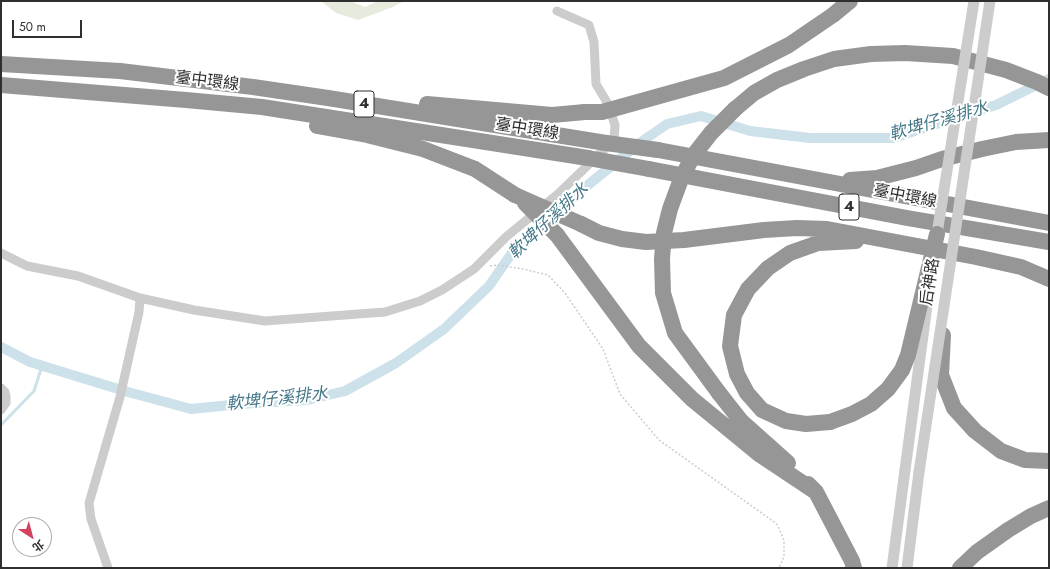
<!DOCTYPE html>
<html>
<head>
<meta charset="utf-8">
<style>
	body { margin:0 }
	#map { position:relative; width:1050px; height:569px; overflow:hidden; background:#fff; font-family:Jost,"Noto Sans TC",sans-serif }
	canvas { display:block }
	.frame { position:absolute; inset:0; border:2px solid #2f2f2f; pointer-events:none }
	.north { position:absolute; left:12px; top:517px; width:40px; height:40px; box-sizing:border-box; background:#fff; border:1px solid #acacac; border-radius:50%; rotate:144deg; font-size:11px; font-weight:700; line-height:16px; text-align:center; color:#2f2f2f }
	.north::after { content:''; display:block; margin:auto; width:14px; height:18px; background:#d54260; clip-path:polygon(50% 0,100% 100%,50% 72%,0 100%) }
	.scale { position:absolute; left:12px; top:20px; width:70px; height:18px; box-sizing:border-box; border:2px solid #2f2f2f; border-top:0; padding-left:5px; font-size:12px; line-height:14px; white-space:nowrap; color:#2f2f2f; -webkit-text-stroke:3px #fff; paint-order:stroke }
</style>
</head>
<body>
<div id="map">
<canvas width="1050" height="569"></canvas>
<div class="frame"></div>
<div class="north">北</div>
<div class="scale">50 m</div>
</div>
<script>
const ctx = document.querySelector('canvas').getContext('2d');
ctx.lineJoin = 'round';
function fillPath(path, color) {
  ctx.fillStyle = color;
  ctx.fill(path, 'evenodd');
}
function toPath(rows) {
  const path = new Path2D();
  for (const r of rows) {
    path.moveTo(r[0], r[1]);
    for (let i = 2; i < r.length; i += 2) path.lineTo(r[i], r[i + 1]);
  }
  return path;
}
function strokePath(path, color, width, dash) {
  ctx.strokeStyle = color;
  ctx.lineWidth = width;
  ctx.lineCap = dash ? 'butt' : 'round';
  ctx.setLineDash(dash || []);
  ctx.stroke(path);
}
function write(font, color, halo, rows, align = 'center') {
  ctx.font = font + ' Jost,"Noto Sans TC",sans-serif';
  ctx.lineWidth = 4;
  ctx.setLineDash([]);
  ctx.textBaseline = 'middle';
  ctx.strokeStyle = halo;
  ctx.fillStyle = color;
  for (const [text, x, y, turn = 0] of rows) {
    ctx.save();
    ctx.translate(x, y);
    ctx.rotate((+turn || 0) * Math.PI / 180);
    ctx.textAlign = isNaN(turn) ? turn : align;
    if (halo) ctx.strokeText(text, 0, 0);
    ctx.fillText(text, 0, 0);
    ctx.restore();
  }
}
const green = toPath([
	[321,1,350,1,365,7,378,1,404,1,393,7,358,20,336,13]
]);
const stream = toPath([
	[1,425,34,391,42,366]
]);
const canal = toPath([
	[1,347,30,362,128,392,191,409,240,404,307,400,345,391,396,363,444,329,489,286,514,250,567,202,641,142,667,124,701,116,750,131,810,138,893,138,996,105,1049,79]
]);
const path = toPath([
	[490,266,497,265,523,269,548,275,565,293,603,349,620,394,659,440,777,524,784,540,784,557,779,568]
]);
const minor = toPath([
	[1,253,27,266,78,276,140,298,194,310,265,321,385,312,420,301,442,290,474,269,506,237,558,194,614,140,615,125,608,104,596,84,594,42,589,25,557,11],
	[1,388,5,392,6,396,6,403,1,410],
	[108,568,91,519,89,503,120,397,139,312,140,298]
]);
const tertiary = toPath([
	[892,568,905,470],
	[907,568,919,472]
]);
const motorway = toPath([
	[1,64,120,71,253,87,328,98,606,143],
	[1,85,186,100,262,107,588,158],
	[427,104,552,115,585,112],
	[735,109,754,93,777,80,804,69,834,59,871,54,905,53,953,56,1006,70,1037,82,1049,88],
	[317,126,367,135,423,149,475,169,515,195],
	[658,150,1049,223],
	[649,169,907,218,1049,242],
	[850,180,877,178,916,168,942,159,982,149,1016,142,1049,140],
	[581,224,599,233,622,239,646,242,684,240,764,230,797,228,827,229,976,257,1021,267,1049,279],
	[557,235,639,346,692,399,759,454,816,492],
	[943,335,941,375,954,408,975,431,1001,451,1025,460,1049,461],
	[719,393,741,421,788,463],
	[830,422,806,424,786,421,762,410,747,393,737,374,730,346,734,315,748,289,768,268,790,253,818,243,856,241],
	[808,484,816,492,852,561,854,568],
	[960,568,977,552,1008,530,1031,516,1049,508]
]);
const tertiaryBridge = toPath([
	[936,240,974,1],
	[905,470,928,298],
	[919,472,990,1]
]);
const motorwayBridge = toPath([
	[585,112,602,112,724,78,789,45,833,15,850,1],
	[606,143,658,150],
	[588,158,649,169],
	[515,195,581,224],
	[525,203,557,235],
	[719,393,675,333,663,293,662,259,664,233,670,209,681,179,693,156,711,133,735,109],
	[830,422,852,414,871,404,888,389,902,370,908,355,937,234]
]);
const shields = [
	[364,104,20],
	[849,207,20]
];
const shieldNames = [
	["4",364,104],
	["4",849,207]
];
const streetNames = [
	["臺中環線",207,82,7],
	["臺中環線",527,130,9],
	["臺中環線",905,197,11],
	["后神路",931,282,-81]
];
const waterNames = [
	["軟埤仔溪排水",939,122,-16],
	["軟埤仔溪排水",549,222,-43],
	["軟埤仔溪排水",277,400,-6]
];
fillPath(green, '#e6ebde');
strokePath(stream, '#cce1e9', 3);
strokePath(canal, '#cce1e9', 10);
strokePath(path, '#ccc', 1.5, [2, 2]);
strokePath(minor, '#ccc', 9);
strokePath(tertiary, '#ccc', 11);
strokePath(motorway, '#969696', 16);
strokePath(tertiaryBridge, '#ccc', 11);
strokePath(motorwayBridge, '#969696', 16);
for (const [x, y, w] of shields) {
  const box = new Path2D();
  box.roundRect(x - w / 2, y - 13, w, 26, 3);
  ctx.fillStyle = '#fff';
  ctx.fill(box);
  strokePath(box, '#2f2f2f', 1);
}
write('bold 15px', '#2f2f2f', null, shieldNames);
write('16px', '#2f2f2f', '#fff', streetNames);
write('italic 17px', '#447889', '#fff', waterNames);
</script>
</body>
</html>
